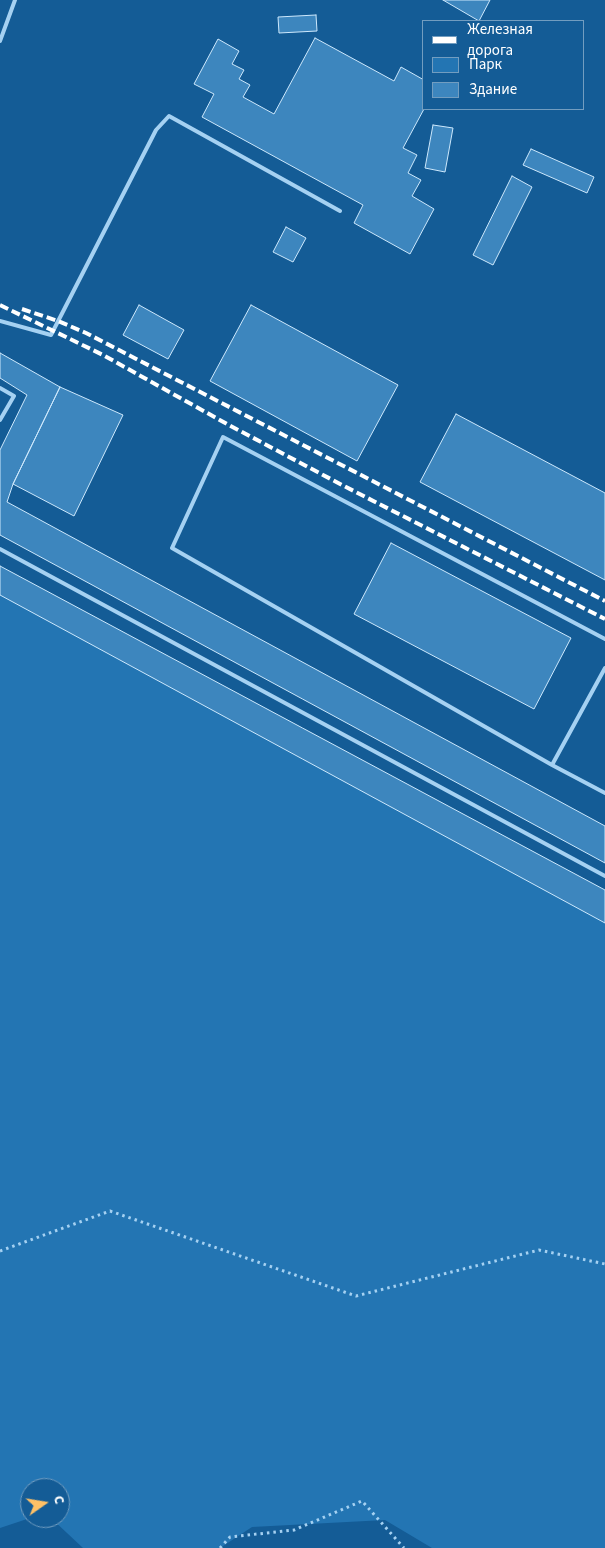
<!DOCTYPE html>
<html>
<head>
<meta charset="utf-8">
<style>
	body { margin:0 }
	#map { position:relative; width:605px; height:1548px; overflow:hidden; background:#145c96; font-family:"Source Sans 3",sans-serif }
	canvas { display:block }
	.legend { position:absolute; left:422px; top:20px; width:162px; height:90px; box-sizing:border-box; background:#145c96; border:1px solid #729dc0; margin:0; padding:6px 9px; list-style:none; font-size:15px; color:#fff }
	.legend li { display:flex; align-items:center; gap:10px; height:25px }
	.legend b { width:25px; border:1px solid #729dc0 }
	.north { position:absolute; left:20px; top:1478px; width:50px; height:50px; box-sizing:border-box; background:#145c96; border:1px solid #729dc0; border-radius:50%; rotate:77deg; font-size:14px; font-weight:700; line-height:20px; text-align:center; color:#fff }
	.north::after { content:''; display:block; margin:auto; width:18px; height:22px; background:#ffc166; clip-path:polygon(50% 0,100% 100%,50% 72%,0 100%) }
</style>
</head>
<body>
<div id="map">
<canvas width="605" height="1548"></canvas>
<ul class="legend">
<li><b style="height:6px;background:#fff"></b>Железная дорога</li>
<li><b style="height:14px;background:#2375b3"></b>Парк</li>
<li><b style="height:14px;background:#3d86be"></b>Здание</li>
</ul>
<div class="north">С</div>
</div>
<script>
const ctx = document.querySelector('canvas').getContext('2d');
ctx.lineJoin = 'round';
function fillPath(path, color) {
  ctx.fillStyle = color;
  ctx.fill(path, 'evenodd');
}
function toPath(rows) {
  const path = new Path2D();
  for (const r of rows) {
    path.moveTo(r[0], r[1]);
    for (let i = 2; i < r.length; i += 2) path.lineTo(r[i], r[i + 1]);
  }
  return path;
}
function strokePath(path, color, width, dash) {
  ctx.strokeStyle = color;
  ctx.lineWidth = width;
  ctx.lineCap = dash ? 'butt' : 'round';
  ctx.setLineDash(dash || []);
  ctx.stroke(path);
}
const green = toPath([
	[0,582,605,904,605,1548,432,1548,385,1520,252,1527,220,1548,83,1548,51,1518,60,1518,60,1488,30,1488,30,1518,0,1528]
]);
const building = toPath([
	[443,0,490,0,479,21,443,0],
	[316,15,317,31,279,33,278,17,316,15],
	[315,38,394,81,401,67,424,80,424,109,403,148,417,155,408,173,421,180,412,196,434,209,410,254,354,223,363,205,202,117,214,94,194,84,218,39,239,51,232,64,244,70,239,79,250,85,243,97,274,114,315,38],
	[433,125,453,128,445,172,425,168,433,125],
	[531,149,594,177,587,193,523,165,531,149],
	[512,176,532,187,493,265,473,255,512,176],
	[286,227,306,238,293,262,273,252,286,227],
	[139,305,184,330,168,359,123,335,139,305],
	[251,305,398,385,357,461,210,381,251,305],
	[0,353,60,387,13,484,7,502,605,826,605,863,0,535,0,450,27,395,0,378,0,353],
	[60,387,123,415,74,516,13,484,60,387],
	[456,414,605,493,605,580,420,482,456,414],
	[391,543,571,638,534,709,354,614,391,543],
	[0,566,605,890,605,923,0,595,0,566]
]);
const path = toPath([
	[0,1251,110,1211,356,1296,539,1250,605,1264],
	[220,1548,230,1537,294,1530,362,1501,404,1548]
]);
const lane = toPath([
	[0,41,15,0],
	[0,321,51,335,156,130,169,116,340,211],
	[0,388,14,396,0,420],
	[0,549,605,876],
	[605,639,223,437,172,548,552,765,605,793],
	[552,765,605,668]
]);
const rail = toPath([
	[0,305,103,355,227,424,342,485,605,619],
	[22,309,58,321,86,333,605,601]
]);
fillPath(green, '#2375b3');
fillPath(building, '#3d86be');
strokePath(building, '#cde8fc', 1);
strokePath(path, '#a5d1f2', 3, [2.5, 4]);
strokePath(lane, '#a5d1f2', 4);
strokePath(rail, '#fff', 4, [9, 4]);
</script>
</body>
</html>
